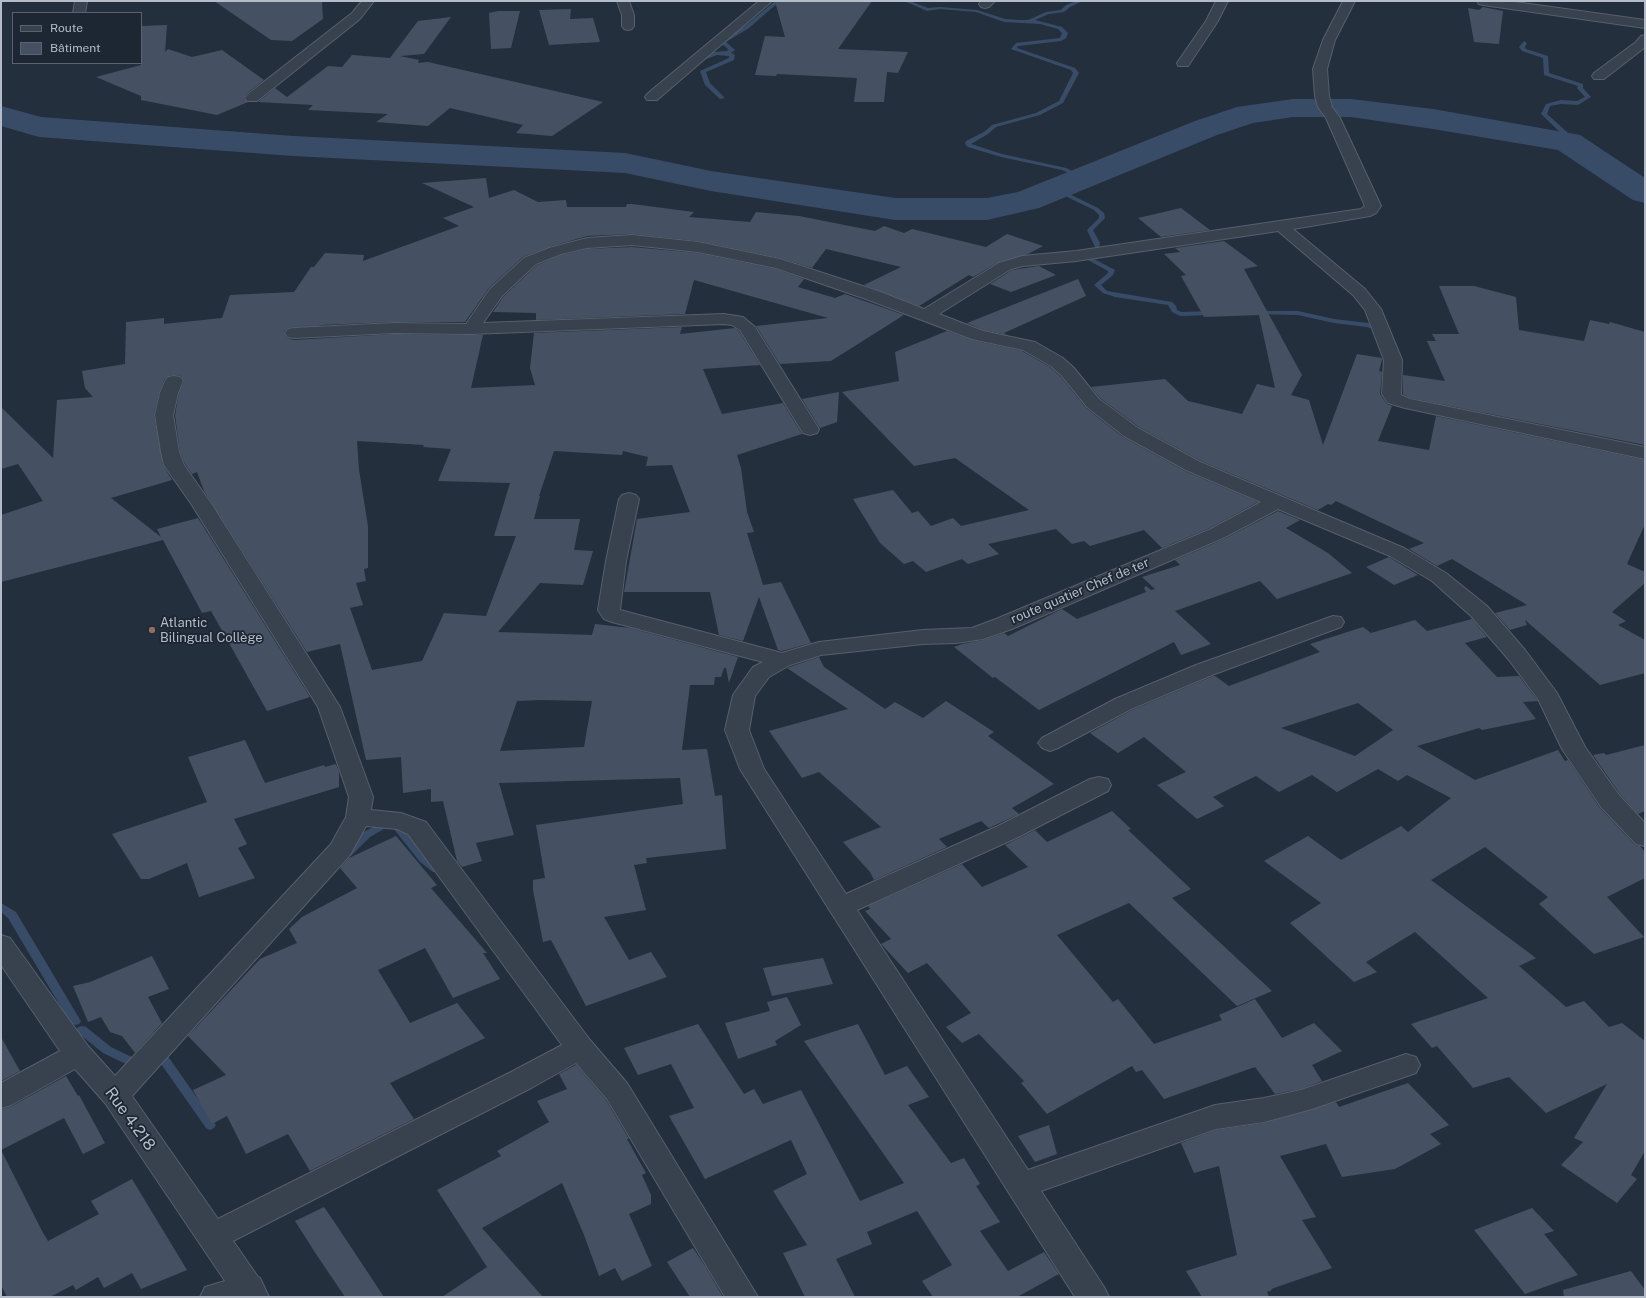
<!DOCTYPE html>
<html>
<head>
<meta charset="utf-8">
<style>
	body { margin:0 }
	#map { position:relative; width:1646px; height:1298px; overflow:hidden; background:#242f3e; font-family:"Public Sans",sans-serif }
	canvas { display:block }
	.frame { position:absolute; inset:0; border:2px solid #b4bcc9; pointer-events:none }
	.legend { position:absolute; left:12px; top:12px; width:130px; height:52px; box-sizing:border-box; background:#1d2633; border:1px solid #59626f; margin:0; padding:5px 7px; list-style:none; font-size:12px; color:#b4bcc9 }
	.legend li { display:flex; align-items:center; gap:8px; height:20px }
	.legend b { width:20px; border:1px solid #59626f }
</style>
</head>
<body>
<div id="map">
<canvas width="1646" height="1298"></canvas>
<div class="frame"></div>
<ul class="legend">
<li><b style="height:5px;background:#38414e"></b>Route</li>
<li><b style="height:11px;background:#455162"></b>Bâtiment</li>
</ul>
</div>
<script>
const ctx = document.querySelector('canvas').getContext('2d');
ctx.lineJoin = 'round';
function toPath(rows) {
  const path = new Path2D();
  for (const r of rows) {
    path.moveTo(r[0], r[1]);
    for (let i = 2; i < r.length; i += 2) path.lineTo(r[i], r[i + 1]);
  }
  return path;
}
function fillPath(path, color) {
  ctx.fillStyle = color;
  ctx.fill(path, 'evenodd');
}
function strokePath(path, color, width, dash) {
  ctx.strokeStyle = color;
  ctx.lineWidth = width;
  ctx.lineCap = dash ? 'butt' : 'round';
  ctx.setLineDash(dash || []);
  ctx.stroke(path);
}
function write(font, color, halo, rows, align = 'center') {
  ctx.font = font + ' "Public Sans",sans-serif';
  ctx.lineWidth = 3.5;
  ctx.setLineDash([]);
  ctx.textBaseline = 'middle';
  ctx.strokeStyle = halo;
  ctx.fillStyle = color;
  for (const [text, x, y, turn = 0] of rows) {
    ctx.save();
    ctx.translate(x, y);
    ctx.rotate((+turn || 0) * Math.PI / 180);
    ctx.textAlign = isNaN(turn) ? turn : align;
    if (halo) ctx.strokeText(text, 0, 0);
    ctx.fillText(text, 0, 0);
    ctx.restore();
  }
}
const stream = toPath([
	[775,1,780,1,749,28,726,42,735,50,731,53,735,55,734,60,706,72,710,83,725,98,720,99,705,85,700,71,729,58,729,56,717,55,701,61,698,59,714,52,726,51,729,50,721,43,721,41,745,26,775,1],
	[904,1,910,1,928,8,940,7,977,10,1005,19,1020,20,1028,20,1046,12,1061,10,1066,5,1076,1,1082,1,1070,7,1064,12,1049,14,1035,20,1062,27,1068,33,1066,38,1061,41,1018,46,1017,48,1075,68,1079,73,1063,103,1040,115,996,127,988,134,971,144,1002,154,1066,168,1085,177,1085,179,1081,179,1062,170,1001,157,968,147,965,144,966,141,984,132,992,125,1036,113,1059,101,1073,73,1071,70,1011,49,1016,43,1060,38,1062,33,1058,29,1040,24,1004,22,976,12,940,9,927,11,904,1],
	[1524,41,1527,43,1525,47,1526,49,1548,56,1549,73,1583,84,1583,88,1591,97,1578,105,1561,104,1550,106,1547,114,1567,132,1571,142,1570,143,1566,143,1562,134,1541,114,1546,104,1561,100,1577,101,1585,97,1577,88,1578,86,1544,75,1543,58,1522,51,1519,47,1524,41],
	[1053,188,1057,188,1098,208,1104,213,1105,218,1093,230,1100,243,1099,247,1095,247,1087,230,1099,218,1099,215,1094,210,1053,190,1053,188],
	[1085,249,1087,250,1090,257,1115,270,1113,275,1101,285,1107,291,1172,302,1176,306,1177,310,1181,312,1213,311,1216,313,1213,315,1180,316,1172,312,1168,305,1115,297,1103,293,1094,285,1108,273,1108,271,1086,259,1083,256,1082,251,1085,249],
	[1256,311,1298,311,1334,319,1368,323,1384,330,1381,332,1367,327,1334,323,1298,315,1254,314,1253,313,1256,311],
	[322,322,325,324,324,325,298,329,283,328,280,326,283,324,298,325,322,322],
	[388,819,401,824,428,856,441,866,442,869,441,872,433,872,420,862,393,828,389,826,370,837,351,856,343,856,342,853,343,850,362,833,388,819],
	[1,903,16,912,79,1018,81,1021,79,1024,75,1025,71,1024,8,918,1,912,1,903],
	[82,1026,86,1027,111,1047,134,1058,136,1061,134,1064,130,1066,126,1064,103,1053,78,1033,76,1030,78,1027,82,1026],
	[163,1054,167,1055,214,1122,216,1125,214,1128,210,1130,206,1128,159,1061,157,1058,159,1055,163,1054]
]);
const river = toPath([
	[1293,99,1351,99,1433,109,1580,135,1645,178,1645,203,1633,200,1558,150,1433,129,1351,117,1293,117,1253,123,1217,135,1039,208,987,220,895,220,711,191,625,173,293,156,39,137,1,126,1,106,41,117,293,136,625,153,711,171,895,198,987,198,1018,192,1195,121,1237,107,1293,99]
]);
const building = toPath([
	[214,1,322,1,323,19,292,41,271,40],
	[775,1,872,1,838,49,908,52,898,73,887,72,884,102,854,102,857,78,777,74,776,76,755,75,765,36,785,37],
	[1483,7,1503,11,1499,44,1474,42,1468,8,1479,10],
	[571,9,570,19,593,18,600,42,549,45,539,10],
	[498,11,520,11,511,48,491,49,489,13],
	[451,17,424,54,400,56,419,60,418,63,428,62,603,102,552,136,516,133,523,125,450,108,428,126,376,122,388,114,308,110,313,105,258,102,275,88,287,97,328,66,342,67,352,55,390,58,418,21],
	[167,25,165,52,168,49,192,57,222,50,264,80,246,94,244,99,248,102,217,115,141,100,141,96,96,77,141,65,141,26],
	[486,178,489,198,514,190,538,202,566,200,567,207,626,207,627,204,632,204,694,212,689,217,750,222,756,212,799,216,875,231,884,226,904,233,912,229,986,247,1007,234,1043,246,1028,254,999,262,973,277,969,275,919,306,864,285,901,267,826,249,812,268,780,258,698,241,632,234,587,236,549,247,523,257,489,288,465,322,394,322,294,326,288,328,284,332,287,338,294,340,394,334,483,335,471,388,535,385,530,368,534,333,682,327,680,334,735,328,739,331,760,365,703,369,722,414,783,403,802,434,737,455,741,468,747,512,754,532,747,533,763,585,781,582,811,643,782,651,778,650,759,597,743,641,719,635,710,592,624,592,637,519,690,512,672,465,646,466,648,457,623,451,622,455,554,451,539,496,540,496,534,519,580,519,574,550,593,551,583,585,540,583,498,632,592,635,595,624,630,628,738,657,729,683,726,668,724,668,721,677,715,677,714,685,690,685,682,750,707,749,715,796,722,795,726,849,646,858,647,863,634,865,646,910,604,917,629,960,651,952,667,977,586,1006,551,940,543,942,533,890,533,880,545,878,536,825,683,804,680,778,499,783,514,835,476,843,482,861,462,867,457,861,443,801,431,802,431,789,403,793,401,757,366,760,340,644,307,652,204,491,197,472,192,474,185,464,180,452,175,415,179,393,184,382,181,376,174,375,168,376,164,380,159,393,154,415,163,465,172,480,111,498,161,537,157,529,198,518,310,697,267,711,211,611,202,613,163,540,1,582,1,515,43,501,18,464,1,469,1,407,53,458,57,400,93,397,85,388,82,371,125,364,126,322,164,318,164,324,222,318,230,295,294,292,311,267,314,267,325,253,364,255,363,261,459,226,443,218,474,207,422,183],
	[357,441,424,445,423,447,451,449,438,481,510,483,494,536,516,536,486,616,444,613,422,661,372,670,350,608,363,605,356,583,366,581,364,569,368,568,368,526,359,470],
	[540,700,592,701,584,747,500,751,517,701],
	[1181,208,1210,230,1161,237,1138,218],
	[1224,241,1258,266,1244,269,1302,375,1291,395,1309,400,1323,445,1357,354,1382,358,1382,360,1379,371,1382,372,1380,394,1387,404,1392,406,1378,441,1429,450,1436,416,1645,460,1645,524,1627,564,1645,572,1645,583,1612,612,1626,621,1618,625,1645,640,1645,673,1600,685,1525,620,1527,625,1510,630,1495,613,1527,605,1452,559,1437,566,1409,549,1424,543,1336,501,1331,505,1328,504,1318,510,1201,461,1139,427,1100,398,1091,387,1165,379,1188,401,1242,414,1257,384,1275,388,1259,315,1204,317,1181,276,1186,275,1164,254,1180,252,1175,248],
	[632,247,698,253,776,269,804,279,798,287,835,298,845,294,904,315,831,361,780,364,756,326,828,318,694,280,685,314,536,320,536,313,493,312,503,297,537,265,561,255,587,249],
	[1039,266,1056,275,1011,292,990,284,1012,270],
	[1078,279,1086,296,1004,333,1007,335,983,330,967,323],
	[1439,286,1474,286,1516,297,1519,330,1584,341,1590,320,1609,324,1610,322,1645,332,1645,445,1410,398,1403,394,1403,375,1445,381,1427,341,1436,341,1432,334,1459,334],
	[947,331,972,340,1022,351,1050,367,1061,377,1086,408,1123,437,1185,471,1258,502,1210,528,1162,548,1144,530,1090,546,1084,541,1072,544,1056,529,988,544,999,554,968,564,962,559,926,572,913,561,904,564,880,543,853,499,893,490,912,513,918,511,931,526,953,518,961,526,1029,510,955,458,914,466,842,392,899,381,895,352],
	[839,392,837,422,820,428,802,399],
	[1278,511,1300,520,1286,528,1328,553,1352,573,1277,599,1260,581,1175,611,1211,644,1181,655,1174,642,1039,710,995,677,993,678,954,647,962,644,983,640,1004,633,1008,636,1062,609,1077,619,1146,592,1144,588,1146,586,1151,590,1155,589,1142,577,1180,565,1175,560,1226,538],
	[1389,557,1418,575,1394,585,1366,567],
	[1472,619,1487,637,1465,643,1497,677,1519,676,1538,701,1523,702,1536,719,1482,730,1479,728,1417,746,1475,780,1558,750,1565,761,1568,760,1600,808,1635,845,1640,846,1645,852,1645,878,1607,897,1644,937,1594,954,1539,904,1548,897,1485,847,1431,880,1536,958,1519,966,1566,1007,1584,1001,1609,1027,1622,1023,1645,1041,1645,1151,1631,1175,1637,1179,1617,1203,1561,1165,1583,1142,1574,1138,1607,1084,1546,1113,1509,1077,1473,1088,1437,1046,1432,1048,1411,1024,1488,998,1415,932,1366,962,1377,972,1354,982,1290,923,1321,903,1264,861,1308,836,1341,860,1401,826,1408,832,1451,798,1407,775,1398,781,1378,769,1337,792,1312,775,1279,792,1256,776,1213,797,1224,806,1197,819,1157,785,1186,772,1144,737,1118,753,1090,733,1132,710,1213,676,1215,676,1229,686,1320,652,1310,644,1363,627,1371,633,1415,620,1427,631],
	[1358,703,1393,730,1355,756,1281,728],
	[819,657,824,667,885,709,895,702,923,718,946,701,994,732,988,736,1054,784,1012,808,1019,814,989,828,981,821,939,839,947,847,874,880,870,872,843,842,881,827,819,772,802,778,769,731,848,709,787,668],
	[245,740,265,783,324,765,325,767,336,764,339,772,339,787,234,819,247,844,238,848,255,878,199,897,187,863,149,879,141,879,112,834,207,802,188,757],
	[1645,745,1645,811,1638,814,1620,794,1593,755,1604,753,1606,755],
	[1112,811,1131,829,1128,830,1191,889,1172,898,1272,991,1237,1006,1129,903,1057,935,1113,1002,1118,999,1154,1044,1222,1020,1219,1015,1255,999,1282,1038,1314,1023,1342,1051,1312,1065,1322,1081,1301,1089,1275,1094,1255,1067,1164,1099,1142,1070,1136,1072,1132,1066,1047,1114,1021,1083,1024,1081,979,1034,962,1043,946,1027,971,1013,927,963,908,973,881,944,891,939,865,911,870,909,868,906,962,864,982,887,1028,867,1005,845,1035,830,1047,842],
	[396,836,437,885,431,888,487,953,483,953,500,979,453,998,425,948,378,970,410,1023,457,1003,485,1038,390,1083,414,1119,310,1171,288,1134,246,1154,227,1116,212,1124,193,1090,226,1075,188,1036,260,959,297,943,289,929,302,917,357,888,340,868,349,858],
	[152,956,169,989,148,997,162,1023,135,1053,122,1036,110,1032,101,1017,88,1022,73,986,90,982],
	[823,958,833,984,772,996,763,968],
	[787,997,801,1025,775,1041,777,1045,738,1059,725,1023,770,1011,767,1002],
	[698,1024,744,1094,754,1089,763,1104,801,1090,860,1201,904,1183,804,1041,858,1024,885,1075,907,1066,929,1097,908,1105,951,1163,964,1158,980,1184,976,1186,1000,1222,980,1231,1008,1271,1044,1252,1059,1274,1017,1297,933,1297,922,1281,952,1265,917,1211,867,1232,872,1244,836,1259,855,1297,805,1297,783,1253,807,1245,773,1191,807,1174,791,1140,705,1179,669,1116,694,1108,671,1064,638,1075,624,1048],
	[1,1037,20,1071,1,1081],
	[576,1065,606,1100,629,1139,627,1139,646,1173,642,1175,651,1195,651,1204,629,1214,652,1266,622,1281,615,1268,599,1276,584,1235,562,1183,482,1228,543,1297,442,1297,487,1267,437,1190,501,1156,497,1151,549,1122,537,1101,567,1089,559,1074],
	[66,1076,78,1096,79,1095,105,1143,83,1154,64,1118,1,1150,42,1231,48,1241,99,1214,91,1201,132,1179,187,1270,141,1289,132,1273,104,1288,98,1277,76,1290,73,1285,50,1297,7,1297,1,1285,1,1109,12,1106],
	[1408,1083,1449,1125,1430,1134,1441,1144,1395,1169,1342,1177,1326,1144,1280,1156,1316,1217,1302,1220,1332,1268,1271,1289,1272,1290,1267,1292,1269,1297,1202,1297,1186,1271,1237,1255,1219,1166,1194,1173,1181,1143,1216,1130,1264,1123,1336,1102,1339,1107],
	[1049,1125,1057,1154,1035,1162,1018,1136],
	[324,1207,333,1220,384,1297,345,1297,316,1254,295,1221],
	[1532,1208,1554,1231,1544,1234,1578,1275,1525,1294,1474,1230],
	[693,1248,705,1266,723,1297,690,1297,667,1262],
	[1631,1271,1645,1290,1645,1297,1564,1297,1563,1290]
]);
const street = toPath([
	[75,1,87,1,85,13,73,13,75,1],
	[362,1,374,1,360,19,257,101,247,101,245,98,247,95,352,13,362,1],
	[617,1,629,1,634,15,634,26,632,29,628,30,624,29,622,26,622,15,617,1],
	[759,1,772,1,657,100,647,100,645,97,647,94,759,1],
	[981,1,995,1,989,7,985,8,981,7,979,4,981,1],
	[1216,1,1228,1,1218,21,1188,66,1178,66,1177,63,1206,21,1216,1],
	[1343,1,1355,1,1335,40,1327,69,1329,96,1332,107,1340,118,1381,206,1376,213,1370,216,1293,229,1365,289,1381,309,1402,360,1401,395,1410,399,1645,447,1645,459,1405,408,1388,403,1382,394,1384,360,1365,310,1353,295,1278,231,1076,261,1023,266,1011,269,939,314,983,331,1035,342,1063,358,1074,368,1099,399,1138,428,1200,462,1404,548,1446,573,1487,606,1525,650,1557,693,1585,747,1619,795,1645,823,1645,846,1636,844,1601,807,1562,749,1538,699,1509,660,1471,616,1432,581,1390,556,1278,509,1225,537,1012,629,983,639,956,643,923,644,821,655,790,665,769,677,755,696,749,730,764,769,846,894,998,826,1090,779,1099,777,1108,779,1111,785,1108,791,1016,838,857,910,1028,1170,1215,1105,1264,1098,1301,1090,1406,1054,1416,1057,1420,1065,1416,1073,1312,1109,1264,1122,1216,1129,1041,1191,1104,1287,1109,1297,1075,1297,740,769,725,730,733,695,753,667,763,662,612,622,604,619,598,610,606,561,619,499,622,495,629,493,636,495,639,499,626,561,620,610,782,653,819,642,923,630,972,628,996,619,1211,529,1261,502,1186,470,1124,436,1087,407,1062,376,1051,366,1023,350,972,339,866,299,776,268,698,252,632,245,587,248,561,254,536,264,502,296,483,323,724,314,743,317,755,327,819,429,817,433,810,435,803,433,740,330,732,325,724,324,471,334,394,333,294,338,288,337,285,333,288,329,294,328,394,323,466,324,490,289,524,258,549,248,587,238,632,235,698,242,780,259,878,291,924,309,999,263,1022,256,1076,251,1361,209,1365,206,1326,118,1318,107,1315,96,1313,69,1323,40,1343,1],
	[1477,1,1508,1,1645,20,1645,28,1483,5,1479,4,1477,1],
	[1645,35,1644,48,1604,79,1594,79,1592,76,1594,73,1636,42,1641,36,1645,35],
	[174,376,180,377,183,381,178,393,173,415,179,452,184,465,212,505,340,707,373,797,371,810,401,813,426,822,590,1040,627,1083,758,1297,725,1297,607,1099,576,1063,533,1087,233,1241,258,1277,260,1278,269,1297,200,1297,205,1287,225,1281,105,1103,75,1069,11,1105,1,1108,1,1083,60,1051,1,965,1,935,10,938,88,1046,115,1076,331,844,346,817,349,797,318,707,192,505,164,465,161,452,155,415,160,393,165,381,168,377,174,376],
	[366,826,397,829,408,834,562,1045,513,1071,218,1219,132,1096,350,855,366,826],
	[1333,616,1341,617,1344,622,1341,627,1212,675,1131,709,1058,748,1050,751,1042,748,1038,743,1042,738,1115,699,1196,665,1333,616]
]);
const markers = [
	[152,630,4,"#8d6e63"]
];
const streetNames = [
	["route quatier Chef de ter",1080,591,-23]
];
const poiNames = [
	["Atlantic",160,623],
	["Bilingual Collège",160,638]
];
const nearStreetnames = [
	["Rue 4.218",130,1119,54]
];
fillPath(stream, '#394c67');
fillPath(river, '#394c67');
fillPath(building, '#455162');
strokePath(street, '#565f6c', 2);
fillPath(street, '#38414e');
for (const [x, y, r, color] of markers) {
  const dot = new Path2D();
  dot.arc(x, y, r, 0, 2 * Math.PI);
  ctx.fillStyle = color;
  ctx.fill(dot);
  strokePath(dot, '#1d2633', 1.5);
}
write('13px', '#b4bcc9', '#1d2633', streetNames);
write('13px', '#b4bcc9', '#1d2633', poiNames, 'left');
write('16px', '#b4bcc9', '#1d2633', nearStreetnames);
</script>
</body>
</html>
